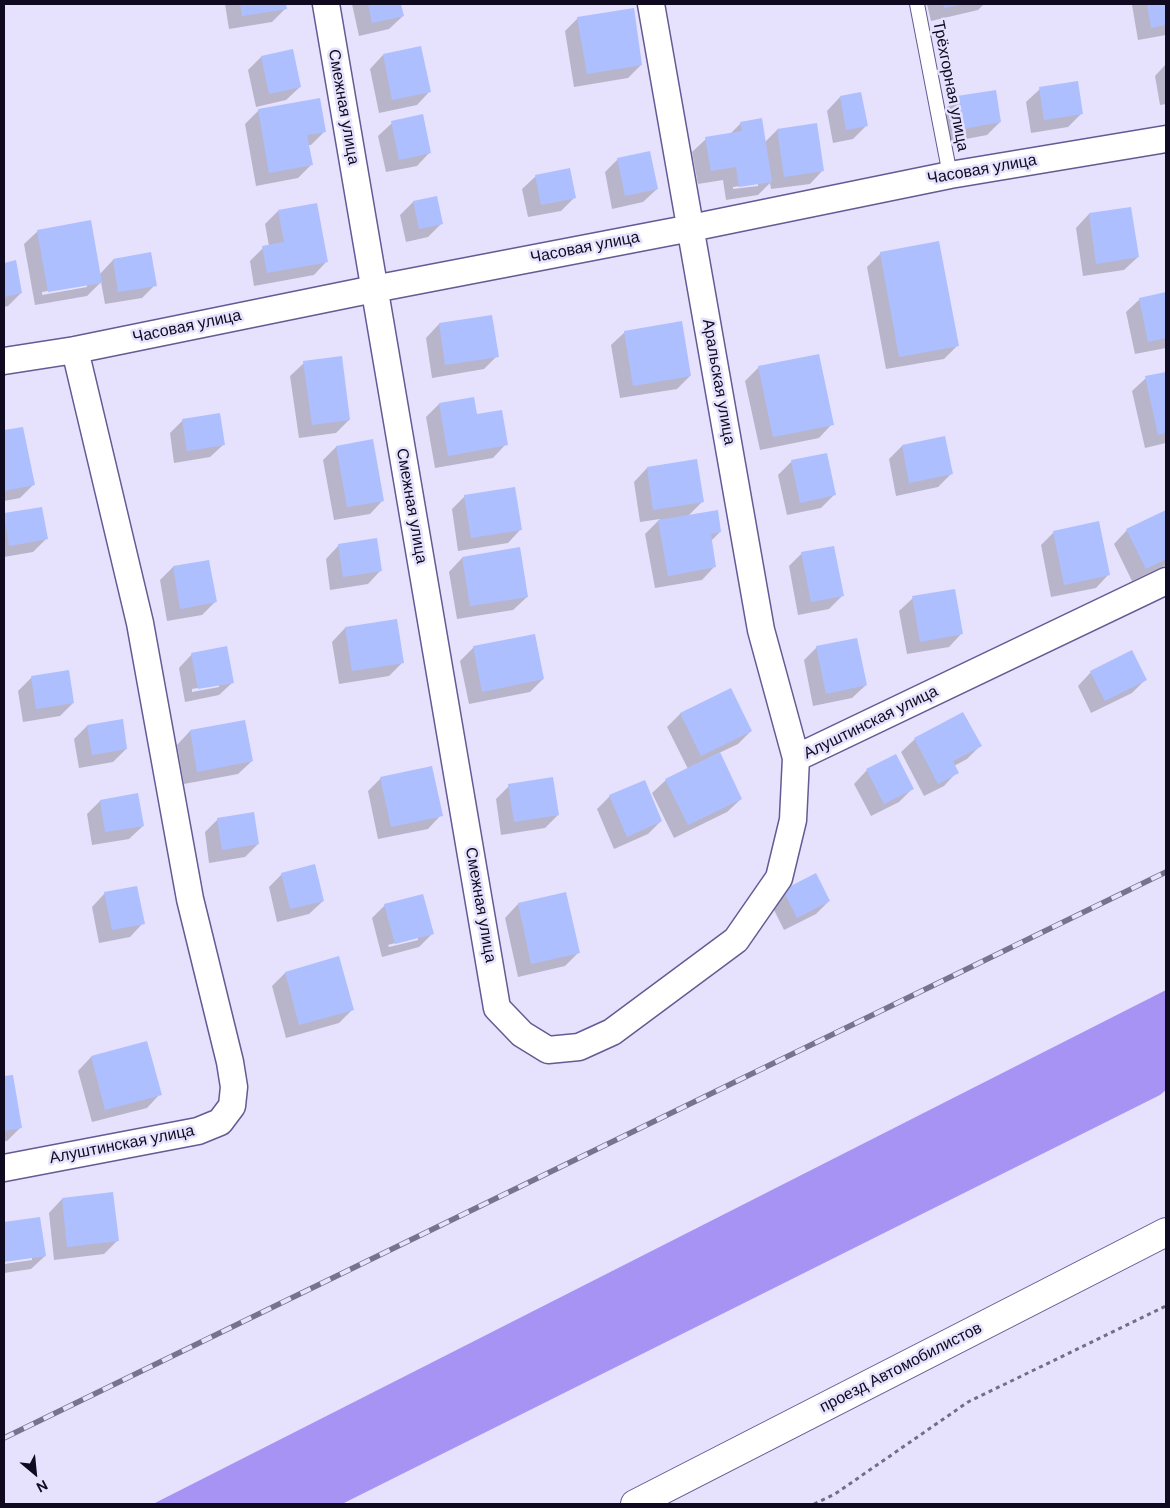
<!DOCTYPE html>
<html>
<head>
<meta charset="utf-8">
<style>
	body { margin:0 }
	#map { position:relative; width:1170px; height:1508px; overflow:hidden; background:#e6e2fd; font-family:"DM Sans",sans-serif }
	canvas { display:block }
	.frame { position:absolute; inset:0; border:5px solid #0f0a20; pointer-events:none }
	.north { position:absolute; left:10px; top:1448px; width:50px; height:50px; -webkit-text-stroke:4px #e6e2fd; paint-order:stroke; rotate:152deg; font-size:14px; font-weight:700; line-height:20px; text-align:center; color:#0f0a20 }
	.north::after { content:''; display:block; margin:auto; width:18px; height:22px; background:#0f0a20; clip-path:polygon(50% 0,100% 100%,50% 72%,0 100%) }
</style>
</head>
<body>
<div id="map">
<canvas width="1170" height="1508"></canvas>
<div class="frame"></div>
<div class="north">N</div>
</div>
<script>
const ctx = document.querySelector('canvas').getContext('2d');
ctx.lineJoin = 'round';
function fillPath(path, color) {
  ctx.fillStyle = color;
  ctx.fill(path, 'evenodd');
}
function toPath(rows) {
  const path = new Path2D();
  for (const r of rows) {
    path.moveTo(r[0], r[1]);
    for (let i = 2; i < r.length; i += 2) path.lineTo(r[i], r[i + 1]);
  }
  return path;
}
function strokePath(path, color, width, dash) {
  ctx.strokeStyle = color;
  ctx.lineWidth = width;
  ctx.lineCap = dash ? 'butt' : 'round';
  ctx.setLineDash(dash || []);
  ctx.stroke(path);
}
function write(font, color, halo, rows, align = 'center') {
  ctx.font = font + ' "DM Sans",sans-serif';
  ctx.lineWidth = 5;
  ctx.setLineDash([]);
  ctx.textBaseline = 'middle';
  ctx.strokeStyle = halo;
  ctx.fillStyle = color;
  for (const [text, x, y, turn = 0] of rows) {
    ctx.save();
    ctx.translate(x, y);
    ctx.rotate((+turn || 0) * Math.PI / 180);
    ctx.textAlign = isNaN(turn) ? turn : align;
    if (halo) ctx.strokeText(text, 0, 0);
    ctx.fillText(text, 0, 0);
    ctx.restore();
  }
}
const forest = toPath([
	[1166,990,1166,1090,1160,1095,342,1504,153,1504]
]);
const shadow = toPath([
	[225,4,284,4,285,9,272,22,229,29],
	[352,4,400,4,403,16,389,29,359,36],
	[927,4,984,4,978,10,931,21],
	[1133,4,1166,4,1166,35,1138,40,1132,5],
	[578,18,641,65,628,78,574,87,565,31],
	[383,55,430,91,417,105,379,113,370,69],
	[261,57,300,87,286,100,256,107,248,70],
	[1166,64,1166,104,1160,105,1155,76],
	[1040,89,1081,114,1068,127,1031,133,1026,102],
	[840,97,867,125,853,139,833,143,827,111],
	[958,97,1000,122,987,135,950,142,944,110],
	[259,110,325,131,311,145,308,145,311,165,298,178,256,186,245,124],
	[392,123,430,152,417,166,386,172,378,136],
	[741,123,764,143,777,130,816,125,823,170,810,184,771,189,770,183,758,195,726,200,723,180,698,184,692,152,706,139,729,135],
	[758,183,758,186,733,189,733,187],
	[618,159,657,189,643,202,612,209,605,172],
	[536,176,575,197,561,211,528,217,522,189],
	[413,202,441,224,428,237,406,242,400,215],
	[278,211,327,261,314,275,254,286,250,261,263,248,269,246,265,224],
	[1089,214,1138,257,1124,270,1083,276,1076,228],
	[38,231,99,275,113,260,155,285,142,298,105,304,101,282,87,296,35,305,24,244],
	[87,284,87,287,42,295,42,292],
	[881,253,957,346,944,359,886,369,867,267],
	[15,262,21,293,8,306,4,307,4,264],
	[1166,293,1166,348,1135,354,1126,312,1140,299],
	[439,324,497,356,484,369,432,378,426,338],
	[625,332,690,376,677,389,620,398,611,345],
	[304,363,349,420,336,433,299,438,290,376],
	[759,367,832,424,819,438,760,450,745,381],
	[1166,373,1166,443,1145,448,1132,391,1146,378],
	[439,404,476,415,506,444,493,458,435,468,426,417],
	[183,420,224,444,210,457,174,463,170,433],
	[22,428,33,485,20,498,4,501,4,432],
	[372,441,383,500,370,514,334,520,323,460,336,447],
	[902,446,951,474,938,487,896,496,889,459],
	[791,462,834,495,821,508,787,515,778,475],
	[647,468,703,501,688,516,720,532,711,541,715,566,702,580,655,588,645,534,660,519,640,522,634,482],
	[465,496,521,529,508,543,458,551,452,509],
	[41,508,46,539,33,552,4,557,4,515],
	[1166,511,1166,565,1132,581,1114,544,1127,530],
	[1054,532,1109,574,1096,588,1051,597,1041,545],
	[339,545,381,570,368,584,330,590,326,559],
	[802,553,842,596,829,609,798,615,789,566],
	[462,558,527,597,513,610,457,619,449,572],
	[208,561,215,602,202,615,167,621,160,580,173,567],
	[913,598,962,633,949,647,907,654,899,611],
	[345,628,402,663,389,676,339,684,332,642],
	[474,647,543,679,530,692,469,704,460,661],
	[817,647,866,685,852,698,813,706,804,660],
	[192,654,233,682,219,695,185,702,179,668],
	[219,684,219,687,192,692,192,689],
	[68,672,73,703,60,716,23,722,18,691,31,678],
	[1091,672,1145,680,1132,693,1091,713,1078,686],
	[730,689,751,731,738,744,719,753,741,799,727,812,674,838,652,793,666,780,688,769,667,727,680,714],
	[87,726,126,749,113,762,79,768,74,739],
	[190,731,252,761,238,774,184,784,177,745],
	[915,739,980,746,967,759,954,766,957,772,944,786,924,796,901,752],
	[867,770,912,789,899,802,871,816,854,784],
	[381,778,441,815,428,829,378,839,368,791],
	[509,786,558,815,545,828,501,835,496,799],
	[610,796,661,821,648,834,614,849,597,809],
	[100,801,143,826,129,839,92,845,87,814],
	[218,819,258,844,245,857,209,863,205,832],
	[282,874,323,901,309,914,277,922,269,887],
	[784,891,829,901,816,914,784,930,771,904],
	[105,893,143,923,130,937,99,943,92,907],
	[518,904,578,953,565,966,518,977,505,918],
	[385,905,432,934,419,947,382,957,372,918],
	[418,937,418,940,389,947,388,945],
	[285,973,352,1010,339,1023,286,1038,272,986],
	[146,1042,160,1094,147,1108,92,1122,78,1071,91,1057],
	[12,1076,20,1128,7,1141,4,1141,4,1078],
	[62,1199,118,1240,104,1254,54,1260,49,1213],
	[39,1218,45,1256,31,1269,4,1273,4,1264,32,1260,32,1257,4,1261,4,1223]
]);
const building = toPath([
	[240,4,286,4,287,9,242,16],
	[368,4,401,4,404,16,372,23],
	[943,4,959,4,960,5,944,8],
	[1147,4,1166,4,1166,25,1151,28],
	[634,8,642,65,587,74,577,17],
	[421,46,431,92,392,100,383,54],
	[293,49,301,87,269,94,261,56],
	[1078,81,1083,114,1044,120,1039,87],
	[996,90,1001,122,963,129,957,96],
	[861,92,868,126,846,130,840,96],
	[320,98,326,132,307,135,313,165,269,173,258,109],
	[423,114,431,153,399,160,391,121],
	[762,118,772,182,739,187,736,167,711,171,705,137,742,131,740,122],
	[817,123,824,171,784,177,777,129],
	[650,151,658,189,625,196,617,158],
	[570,168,576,198,541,205,535,175],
	[437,196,443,224,419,229,413,201],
	[317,203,328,262,267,273,262,246,284,242,278,210],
	[1131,207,1139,257,1096,264,1089,213],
	[91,220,102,283,48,292,37,230],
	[939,241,959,346,899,357,880,252],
	[151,252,157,286,118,292,113,259],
	[16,260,22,293,4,297,4,263],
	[1166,292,1166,338,1148,342,1139,298],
	[492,315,499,357,445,365,439,323],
	[682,321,691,376,633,386,624,331],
	[819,354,834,425,773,437,758,366],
	[342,356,350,420,312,425,303,361],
	[1166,372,1166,433,1158,435,1145,376],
	[474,397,477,414,502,410,508,445,448,456,439,403],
	[220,413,225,445,187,451,182,419],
	[23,427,35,485,4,491,4,430],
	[945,436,953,474,909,483,902,445],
	[373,439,384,501,347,507,336,446],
	[827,453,836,495,800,503,791,460],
	[697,459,704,502,653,510,647,467],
	[515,487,522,530,471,538,464,495],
	[42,507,48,539,9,546,4,513],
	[718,510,721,532,711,534,716,567,668,576,658,520],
	[1166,510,1166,559,1146,569,1126,529],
	[1099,521,1110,575,1064,585,1053,531],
	[377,538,382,571,343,577,338,544],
	[834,546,844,596,811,602,801,552],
	[520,547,528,597,470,606,462,557],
	[209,560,217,602,180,609,173,566],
	[955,589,963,634,920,642,912,596],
	[397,619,404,663,352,671,345,627],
	[535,634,544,679,482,692,473,646],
	[857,638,867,685,826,694,816,646],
	[227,646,234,683,198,689,191,653],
	[1132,650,1147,680,1105,701,1090,671],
	[69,670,74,703,36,709,31,676],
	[731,688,752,731,701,756,680,713],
	[963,712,982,746,953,761,959,773,938,784,914,738],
	[123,719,127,749,92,755,87,725],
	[245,720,253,761,197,772,190,730],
	[720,752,742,799,688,825,665,779],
	[896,754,914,789,884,804,866,769],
	[432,766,443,816,391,827,380,777],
	[553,777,559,815,514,822,508,784],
	[645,780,662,821,627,837,609,795],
	[138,793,144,826,105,832,100,800],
	[254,812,259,844,222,850,217,818],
	[315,864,324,901,290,909,281,873],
	[816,873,830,901,797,918,783,890],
	[137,886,145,924,112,930,104,892],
	[566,892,580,953,531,964,518,903],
	[423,894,434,934,395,944,384,904],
	[339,956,354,1010,299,1025,285,972],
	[147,1041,162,1095,105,1110,91,1056],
	[13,1075,22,1128,4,1131,4,1076],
	[113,1192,119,1241,67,1247,62,1198],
	[40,1217,46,1256,4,1262,4,1222]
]);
const path = toPath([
	[814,1504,835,1494,968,1402,1166,1306]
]);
const service = toPath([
	[917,4,950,175]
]);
const minor = toPath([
	[326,4,497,1008,522,1034,548,1050,579,1047,612,1032,736,940,779,878,793,820,796,758,1166,581],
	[651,4,761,630,796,758],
	[4,361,75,350,374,289,691,228,950,175,1166,139],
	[4,1168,198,1131,220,1122,232,1106,234,1087,230,1062,190,899,140,623,75,350]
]);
const tertiary = toPath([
	[635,1504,1166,1232]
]);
const rail = toPath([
	[4,1438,1166,872]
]);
const streetNames = [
	["Трёхгорная улица",950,86,79],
	["Смежная улица",343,107,80],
	["Часовая улица",982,170,-10],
	["Часовая улица",585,248,-11],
	["Часовая улица",187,327,-12],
	["Аральская улица",718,382,80],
	["Смежная улица",411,506,80],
	["Алуштинская улица",871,723,-26],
	["Смежная улица",480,905,80],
	["Алуштинская улица",122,1145,-11],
	["проезд Автомобилистов",901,1368,-27]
];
fillPath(forest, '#a693f4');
fillPath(shadow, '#0003');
fillPath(building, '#adbffe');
strokePath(service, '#655a94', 16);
strokePath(minor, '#655a94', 29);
strokePath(tertiary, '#655a94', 30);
strokePath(path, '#726e86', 3, [4, 4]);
strokePath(service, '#fff', 14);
strokePath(minor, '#fff', 26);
strokePath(tertiary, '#fff', 28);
strokePath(rail, '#78738c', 5.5);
strokePath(rail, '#e6e2fd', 4, [11]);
write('16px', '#0f0a20', '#e6e2fd', streetNames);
</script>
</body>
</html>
